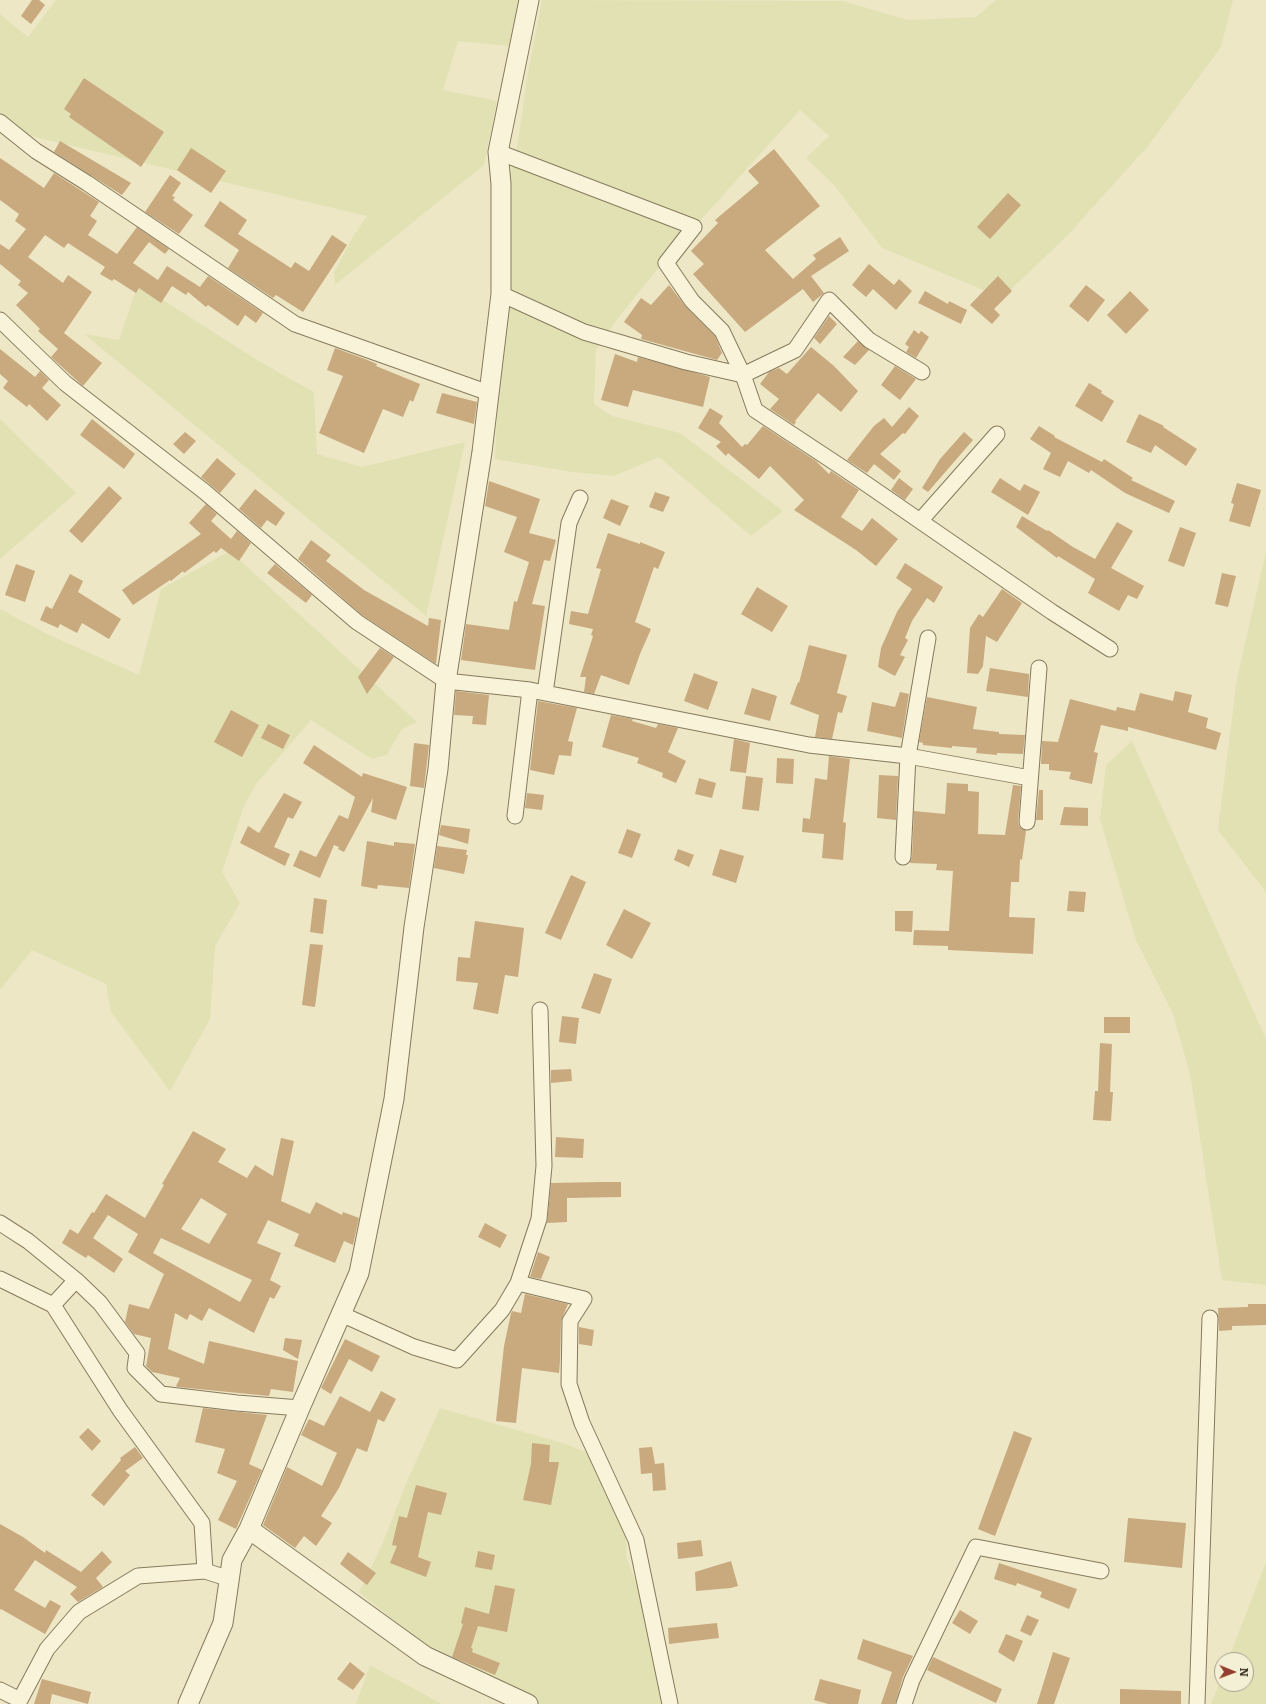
<!DOCTYPE html>
<html>
<head>
<meta charset="utf-8">
<style>
	body { margin:0 }
	#map { position:relative; width:1266px; height:1704px; overflow:hidden; background:#ede7c6; font-family:Literata,serif }
	canvas { display:block }
	.north { position:absolute; left:1214px; top:1652px; width:40px; height:40px; box-sizing:border-box; background:#f4f0d6; border:1px solid #a9a38d; border-radius:50%; rotate:91deg; font-size:11px; font-weight:700; line-height:16px; text-align:center; color:#382f20 }
	.north::after { content:''; display:block; margin:auto; width:14px; height:18px; background:#943e2f; clip-path:polygon(50% 0,100% 100%,50% 72%,0 100%) }
</style>
</head>
<body>
<div id="map">
<canvas width="1266" height="1704"></canvas>
<div class="north">N</div>
</div>
<script>
const ctx = document.querySelector('canvas').getContext('2d');
ctx.lineJoin = 'round';
function fillPath(path, color) {
  ctx.fillStyle = color;
  ctx.fill(path, 'evenodd');
}
function toPath(rows) {
  const path = new Path2D();
  for (const r of rows) {
    path.moveTo(r[0], r[1]);
    for (let i = 2; i < r.length; i += 2) path.lineTo(r[i], r[i + 1]);
  }
  return path;
}
function strokePath(path, color, width, dash) {
  ctx.strokeStyle = color;
  ctx.lineWidth = width;
  ctx.lineCap = dash ? 'butt' : 'round';
  ctx.setLineDash(dash || []);
  ctx.stroke(path);
}
const farmland = toPath([
	[56,0,518,0,509,46,458,41,443,90,497,101,484,165,335,285,334,273,352,238,367,216,22,134,0,121,0,14,28,37],
	[542,0,843,1,908,20,976,17,996,0,1233,0,1221,47,1148,146,1067,236,1004,296,991,293,882,248,834,185,806,158,829,136,800,110,668,256,618,318,596,350,594,404,612,416,680,433,783,511,751,536,659,457,614,476,572,472,495,459,500,337,510,174,517,148,528,73],
	[138,284,257,360,314,392,317,454,362,467,465,442,426,616,84,334,119,340],
	[0,419,76,493,0,559],
	[230,551,417,722,401,730,387,755,372,759,311,720,256,784,244,806,222,872,240,903,215,946,210,1019,170,1091,111,1012,106,984,32,950,0,990,0,609,47,634,139,675,161,589],
	[1266,551,1266,892,1218,830,1237,679],
	[1132,741,1266,1039,1266,1285,1222,1280,1190,1074,1173,1014,1136,940,1100,819,1106,765],
	[440,1408,566,1444,590,1454,627,1521,626,1556,669,1671,667,1704,534,1704,475,1686,359,1592,381,1547,408,1479],
	[1266,1562,1266,1704,1211,1704,1222,1677,1222,1684,1246,1684,1246,1660,1228,1660],
	[370,1665,442,1704,356,1704]
]);
const building = toPath([
	[32,0,39,0,45,5,31,24,21,16],
	[84,78,164,132,141,167,69,117,71,114,64,109],
	[60,141,131,183,122,195,54,152],
	[191,148,226,171,211,193,177,170],
	[774,149,820,206,765,250,793,279,816,259,813,255,840,237,849,251,811,276,824,293,813,302,803,289,745,332,693,274,704,264,691,251,718,223,715,220,759,183,748,171],
	[0,158,44,188,54,173,99,202,90,216,97,221,88,235,117,254,137,227,169,249,165,254,149,242,133,263,158,280,167,266,200,287,208,276,263,313,256,323,245,315,238,326,208,305,206,307,188,292,186,295,172,286,161,303,139,288,136,293,114,279,112,281,100,274,105,267,68,243,64,248,45,235,28,257,63,283,68,275,92,292,64,333,102,363,83,386,51,357,58,349,38,331,40,329,16,305,28,293,18,285,21,281,0,264,0,244,9,250,26,229,15,221,19,214,0,200],
	[170,175,181,183,172,196,175,197,173,200,193,215,179,234,145,212],
	[1008,193,1021,205,990,239,977,227],
	[220,201,247,220,238,234,291,268,295,262,309,271,332,235,347,245,303,312,276,295,273,298,228,268,239,250,204,226],
	[869,264,894,285,899,279,912,291,896,310,873,289,866,297,852,285],
	[998,276,1012,291,994,309,1000,315,992,324,970,305],
	[669,285,686,307,715,336,722,353,717,360,641,339,642,335,624,322,641,298,651,305],
	[1086,285,1105,300,1088,322,1069,306],
	[925,291,948,304,949,301,967,310,961,324,918,303],
	[1130,291,1149,310,1126,334,1107,315],
	[829,316,837,324,820,344,814,338],
	[914,330,919,334,921,331,929,337,916,358,906,352,909,347,905,344],
	[858,341,869,350,855,365,843,357],
	[811,347,834,366,858,391,841,412,818,393,795,421,796,422,794,425,770,409,779,399,760,384,769,372,779,368,787,374],
	[335,348,365,359,377,364,376,366,420,384,413,402,410,400,403,417,383,409,364,453,319,433,343,376,327,370],
	[0,349,35,377,40,371,49,380,42,388,61,405,47,421,29,404,27,407,3,388,8,381,0,374],
	[615,354,637,362,638,357,710,377,703,407,633,390,628,407,601,400],
	[895,366,916,379,900,400,881,385],
	[1089,383,1102,391,1101,393,1114,401,1102,422,1075,406],
	[442,393,477,402,474,424,436,413],
	[909,407,919,416,905,434,903,433,880,454,901,471,894,480,874,464,867,473,847,460,874,426,884,418,892,427],
	[710,408,723,416,719,423,742,447,745,444,747,445,763,426,816,461,829,474,831,471,859,490,841,517,862,531,872,518,898,539,876,566,856,550,794,510,804,500,770,466,759,479,728,453,726,456,716,446,721,442,698,428],
	[1139,414,1164,426,1163,427,1197,449,1186,466,1155,445,1151,453,1126,442],
	[92,419,135,454,124,469,80,435],
	[1039,426,1055,436,1054,437,1102,462,1104,459,1133,478,1131,480,1175,501,1169,513,1125,493,1091,470,1089,473,1068,461,1060,477,1043,469,1051,453,1030,439],
	[185,432,196,441,184,454,173,444],
	[964,432,973,440,928,492,922,488,940,459],
	[217,458,236,474,220,493,201,477],
	[899,478,913,489,905,500,891,490],
	[1000,478,1020,491,1024,484,1040,492,1028,515,991,492],
	[489,481,540,499,529,533,556,540,550,561,544,560,532,604,545,606,535,670,461,660,466,624,509,630,514,601,517,602,529,562,504,552,517,517,485,506],
	[1237,483,1261,490,1250,527,1229,521,1234,504,1231,503],
	[109,486,122,498,82,543,69,531],
	[255,489,285,513,276,526,267,520,261,528,239,509],
	[655,492,670,497,663,512,649,507],
	[611,499,629,506,620,526,603,518],
	[206,504,217,514,211,521,231,539,237,531,251,543,239,561,221,548,216,553,214,551,184,573,183,571,171,581,170,580,133,605,122,590,201,534,189,523],
	[1022,516,1047,531,1048,530,1073,547,1095,559,1117,522,1133,531,1111,568,1144,586,1137,599,1128,595,1119,611,1088,593,1095,579,1058,556,1057,558,1016,527],
	[1180,527,1196,533,1184,567,1168,561],
	[608,533,640,544,640,542,665,552,658,569,654,567,635,622,651,629,640,654,629,685,601,675,594,694,584,692,586,677,580,677,593,636,591,635,593,629,569,624,571,611,588,614,601,569,596,568],
	[311,540,331,555,326,561,364,590,428,626,429,618,441,620,436,664,362,615,298,559],
	[905,563,943,587,934,603,927,598,912,621,905,638,908,640,900,655,905,657,895,676,878,667,881,648,897,612,912,589,896,578],
	[16,564,35,571,25,602,5,595],
	[275,564,312,595,306,603,267,573],
	[1222,573,1236,576,1228,607,1215,604],
	[70,574,83,581,78,592,121,619,109,639,82,623,77,633,60,624,58,628,40,620,46,606,52,609],
	[757,587,788,606,772,632,741,614],
	[1002,589,1022,603,997,642,986,636,983,666,978,674,967,673,970,628,979,614,983,617],
	[809,645,847,655,837,693,847,696,842,713,838,712,832,739,815,737,819,715,790,704,798,682,799,683],
	[380,648,394,657,367,694,358,677],
	[990,668,1029,674,1028,697,986,691],
	[694,673,718,682,708,710,684,701],
	[752,688,777,696,770,721,744,714],
	[456,691,489,695,486,725,472,724,473,716,454,715],
	[1175,691,1192,695,1188,712,1208,718,1206,728,1221,733,1216,750,1128,727,1128,731,1101,725,1094,752,1098,753,1092,784,1069,779,1071,772,1049,770,1049,764,1041,764,1042,741,1058,742,1070,699,1116,711,1117,707,1135,711,1140,693,1173,701],
	[900,692,909,694,902,738,867,731,872,702,895,707],
	[927,697,977,707,973,729,999,732,999,734,1025,735,1023,754,997,753,997,755,976,753,977,748,952,746,952,748,923,745,923,743,919,742],
	[538,701,577,708,568,741,573,742,571,756,559,755,554,775,530,770],
	[231,710,259,725,242,757,214,742],
	[611,715,633,719,632,721,656,728,658,724,678,728,668,752,686,761,676,783,662,777,663,773,637,763,639,758,602,747],
	[268,724,290,735,283,749,261,738],
	[734,739,750,743,746,773,730,771],
	[414,743,429,745,424,788,410,786],
	[314,745,362,777,363,773,407,787,396,820,371,812,373,798,344,852,338,849,339,847,334,845,320,878,293,866,300,850,316,857,339,815,348,819,355,797,303,763],
	[829,756,850,759,843,822,846,823,843,860,822,858,824,834,802,832,803,818,810,819,815,778,827,780],
	[777,758,794,759,793,784,776,783],
	[879,775,898,776,896,820,877,818],
	[746,776,763,778,759,811,742,809],
	[699,778,716,783,712,798,695,794],
	[947,783,968,784,968,791,979,792,978,834,1005,835,1013,785,1021,786,1018,822,1019,826,1026,831,1022,860,1020,859,1019,882,1011,882,1009,917,1035,918,1033,954,948,950,948,946,913,945,914,930,949,931,953,871,936,870,937,864,910,863,912,857,914,811,945,814],
	[1039,790,1043,790,1043,820,1036,820],
	[284,793,302,802,293,819,288,817,274,847,290,854,285,866,240,843,248,826,259,833],
	[527,793,544,795,542,810,525,808],
	[1064,807,1088,808,1088,826,1060,825],
	[441,825,470,829,468,844,439,835],
	[627,829,641,834,632,858,618,853],
	[367,841,394,846,394,842,415,844,409,888,378,885,377,889,361,886],
	[437,846,467,850,466,855,468,855,464,874,434,868],
	[678,849,694,855,689,867,674,860],
	[720,849,744,856,736,883,712,875],
	[571,875,586,882,561,940,545,933],
	[1069,891,1086,892,1084,912,1067,911],
	[314,898,327,900,323,934,310,932],
	[624,909,651,923,632,959,606,945],
	[895,911,913,911,912,932,895,931],
	[475,921,524,928,518,977,505,975,498,1014,473,1009,478,983,456,981,458,957,470,958],
	[310,944,323,945,315,1007,302,1005],
	[594,973,612,979,600,1014,581,1008],
	[562,1016,579,1018,576,1044,559,1042],
	[1104,1017,1130,1017,1130,1033,1104,1033],
	[1100,1043,1112,1044,1110,1092,1113,1092,1111,1121,1093,1120,1095,1091,1098,1091],
	[571,1069,572,1081,551,1083,551,1070],
	[193,1131,226,1149,218,1162,247,1178,255,1165,273,1176,281,1138,294,1141,281,1201,310,1214,316,1202,342,1215,343,1212,359,1218,353,1245,344,1241,335,1263,294,1246,299,1234,268,1220,257,1243,281,1253,270,1280,281,1286,274,1299,270,1297,254,1333,209,1308,202,1321,190,1314,187,1320,175,1313,168,1349,204,1364,209,1341,298,1361,293,1392,271,1389,269,1396,178,1387,176,1386,180,1378,152,1372,146,1366,151,1338,134,1334,125,1322,129,1304,149,1309,164,1274,128,1252,138,1234,108,1215,93,1238,123,1259,114,1273,88,1255,86,1258,62,1243,70,1229,78,1234,92,1212,94,1213,106,1194,145,1218,164,1185,162,1184],
	[201,1198,227,1214,209,1244,181,1229],
	[161,1238,252,1280,240,1302,153,1253],
	[556,1137,584,1139,583,1158,555,1157],
	[601,1182,621,1182,621,1197,567,1198,567,1222,547,1223,551,1183],
	[485,1223,507,1235,500,1248,478,1237],
	[538,1252,550,1257,541,1279,530,1277],
	[525,1294,568,1304,561,1321,560,1361,559,1373,522,1368,516,1423,496,1421,504,1346,511,1313,512,1311,521,1313],
	[1248,1304,1266,1304,1266,1325,1232,1326,1232,1330,1219,1331,1218,1308,1248,1307],
	[579,1327,594,1330,592,1346,579,1344],
	[285,1338,302,1340,298,1359,283,1350],
	[345,1339,380,1356,372,1372,349,1359,331,1394,321,1388],
	[381,1391,396,1399,384,1422,378,1419,367,1452,357,1448,339,1488,321,1516,332,1523,316,1546,304,1536,295,1548,263,1525,287,1467,322,1486,337,1453,301,1435,309,1419,324,1426,340,1396,370,1412],
	[203,1408,267,1415,249,1464,262,1470,236,1529,218,1520,237,1481,217,1473,225,1449,195,1442],
	[88,1428,101,1441,92,1451,79,1437],
	[1014,1431,1032,1438,995,1536,978,1529],
	[532,1443,550,1445,549,1462,559,1462,551,1505,523,1500,531,1464],
	[135,1447,143,1458,125,1471,130,1475,104,1506,91,1495,121,1460,120,1458],
	[652,1447,655,1464,664,1463,666,1490,653,1491,652,1473,641,1474,639,1448],
	[416,1485,447,1493,441,1515,428,1512,418,1557,431,1562,426,1577,390,1563,397,1546,392,1545,399,1516,407,1518],
	[1128,1518,1186,1523,1182,1568,1124,1562],
	[0,1524,23,1537,45,1553,46,1550,81,1572,102,1551,112,1562,96,1578,103,1587,78,1602,70,1594,77,1587,35,1560,14,1590,45,1608,50,1600,61,1606,45,1634,1,1609,0,1610],
	[701,1540,703,1556,678,1559,677,1543],
	[478,1551,495,1555,492,1570,475,1567],
	[348,1552,376,1573,367,1585,340,1564],
	[731,1561,738,1586,731,1588,696,1591,695,1572],
	[999,1563,1077,1589,1069,1609,1040,1597,1042,1592,1017,1583,1016,1586,994,1579],
	[495,1585,515,1589,507,1632,478,1626,471,1648,473,1649,472,1652,500,1663,495,1675,452,1657,463,1624,461,1623,465,1607,489,1614],
	[960,1610,978,1621,970,1634,952,1623],
	[1027,1615,1039,1620,1031,1636,1020,1631],
	[717,1623,719,1638,669,1644,668,1628],
	[1006,1634,1023,1641,1014,1662,998,1652],
	[863,1639,913,1656,903,1677,895,1704,881,1704,892,1672,857,1659],
	[1053,1652,1070,1658,1054,1704,1037,1704],
	[933,1657,1002,1689,996,1703,927,1670],
	[350,1662,365,1674,353,1690,337,1679],
	[42,1679,91,1692,88,1704,52,1694,50,1704,34,1704],
	[820,1679,861,1690,858,1704,828,1704,814,1700],
	[1120,1689,1181,1691,1181,1704,1120,1704]
]);
const minor = toPath([
	[0,122,36,151,87,183,295,324,489,393],
	[498,152,694,227,666,263,692,301,722,331,743,375,755,410,846,470,1052,612,1110,649],
	[501,294,584,332,686,362,743,375,795,350,829,300,869,340,922,372],
	[0,320,65,383,205,492,357,622,446,681,530,690,809,745,908,756,1030,778],
	[920,521,997,434],
	[545,693,569,523,580,498],
	[515,816,530,690],
	[1027,822,1039,668],
	[903,857,908,756,928,638],
	[540,1010,544,1166,539,1219,518,1283,584,1299,570,1321,569,1384,582,1423,636,1540,670,1704],
	[0,1223,28,1241,76,1280],
	[0,1279,53,1305,120,1410,202,1523,205,1571],
	[53,1305,76,1280,100,1303,137,1353,135,1368,161,1394,237,1403,300,1408],
	[341,1314,414,1347,457,1360,502,1310,518,1283],
	[0,1690,20,1700,47,1649,79,1612,138,1576,205,1571,230,1579],
	[904,1704,912,1680,976,1547,1101,1571],
	[1197,1704,1210,1318]
]);
const tertiary = toPath([
	[249,1529,425,1656,528,1704],
	[188,1704,223,1623,232,1560,249,1529,300,1408,359,1273,394,1099,414,927,438,769,446,681,482,452,501,294,501,184,498,152,529,0]
]);
fillPath(farmland, '#e2e1b4');
fillPath(building, '#c9a97e');
strokePath(minor, '#877a5d', 17);
strokePath(tertiary, '#877a5d', 21);
strokePath(minor, '#f8f3d9', 15);
strokePath(tertiary, '#f8f3d9', 19);
</script>
</body>
</html>
